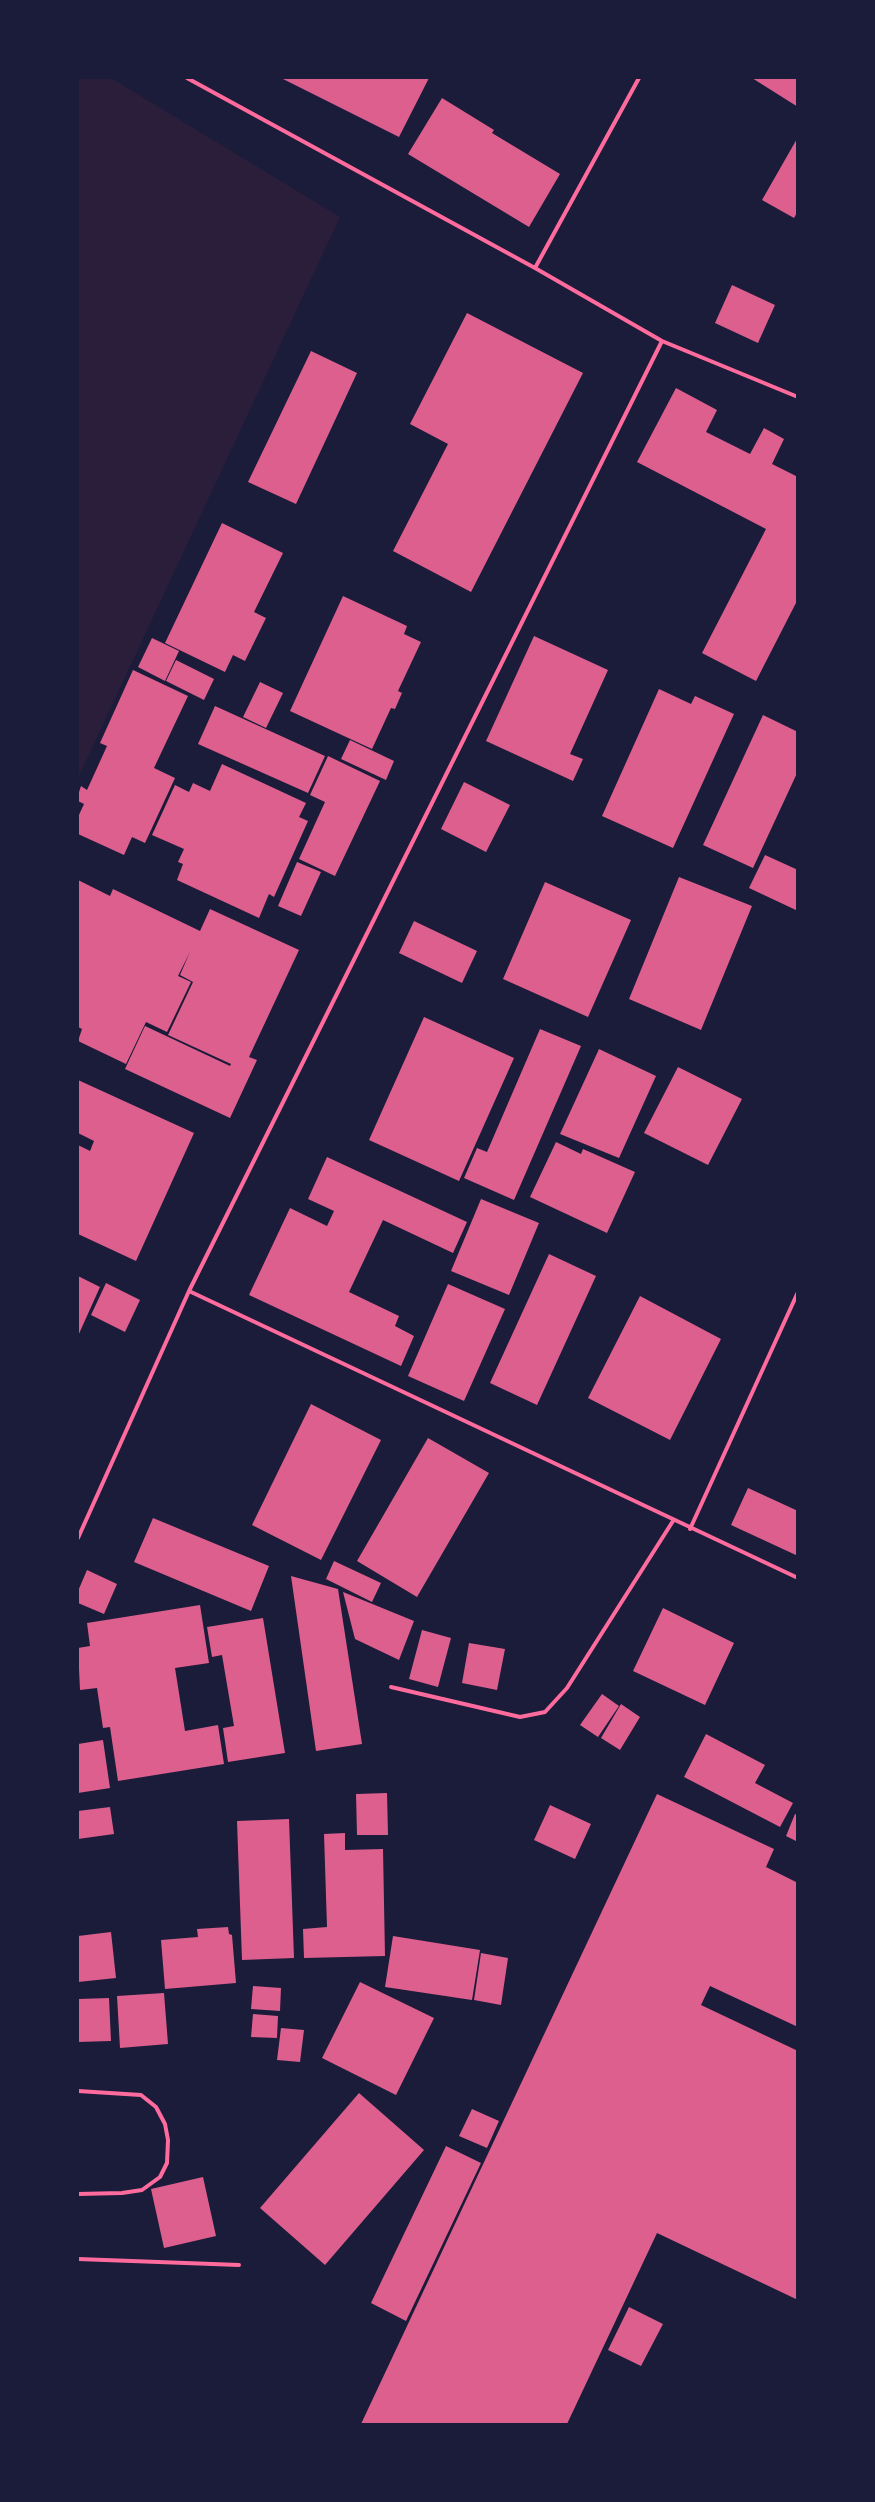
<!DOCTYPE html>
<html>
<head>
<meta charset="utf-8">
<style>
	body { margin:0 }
	#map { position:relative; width:875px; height:2502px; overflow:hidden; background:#1b1b3a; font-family:"DejaVu Sans",sans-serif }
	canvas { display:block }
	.frame { position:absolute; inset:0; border:79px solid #1b1b3a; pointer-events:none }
</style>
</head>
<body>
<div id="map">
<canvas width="875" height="2502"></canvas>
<div class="frame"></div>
</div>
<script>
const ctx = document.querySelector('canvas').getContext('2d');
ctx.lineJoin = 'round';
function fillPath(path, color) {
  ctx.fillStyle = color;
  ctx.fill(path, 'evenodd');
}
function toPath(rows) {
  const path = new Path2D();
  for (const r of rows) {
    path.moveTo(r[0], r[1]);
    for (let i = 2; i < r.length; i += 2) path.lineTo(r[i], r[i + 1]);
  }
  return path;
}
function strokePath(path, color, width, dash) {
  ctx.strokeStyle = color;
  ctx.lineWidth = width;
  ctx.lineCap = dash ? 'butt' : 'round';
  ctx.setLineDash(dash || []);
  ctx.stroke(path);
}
const green = toPath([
	[78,78,111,78,340,217,78,778]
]);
const building = toPath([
	[281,78,429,78,399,137],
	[752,78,798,78,798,107],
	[442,98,494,130,492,133,560,174,529,227,408,154],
	[798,137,798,211,794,218,762,200],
	[732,285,775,305,758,343,715,323],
	[467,313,583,373,471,592,393,551,448,444,410,424],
	[311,351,357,373,296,504,248,482],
	[676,388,717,410,706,432,750,454,764,428,784,439,772,464,798,477,798,599,756,681,702,653,766,529,637,462],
	[222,523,283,553,254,612,266,618,245,661,233,655,225,672,165,643],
	[343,596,407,626,404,634,421,642,398,691,402,693,395,709,391,708,372,749,290,711],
	[534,636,608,670,570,754,583,759,573,781,486,741],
	[152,638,179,651,165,681,138,667],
	[176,660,214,679,204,700,166,681],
	[133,670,188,696,154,768,175,778,145,843,132,837,124,855,78,834,78,817,84,804,78,801,78,795,81,786,87,790,107,746,100,743],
	[260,682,283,693,266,728,243,717],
	[659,689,691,704,695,696,734,714,673,848,602,816],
	[215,706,325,756,308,793,198,744],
	[763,715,798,732,798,771,753,868,703,845],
	[350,740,394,761,386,780,341,759],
	[328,756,380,781,335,876,299,859,325,802,310,795],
	[222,764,306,803,299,817,308,821,274,897,269,894,259,918,177,880,183,864,178,862,184,849,152,835,175,785,189,792,193,783,210,791],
	[464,782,510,805,486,852,441,829],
	[765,855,798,870,798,911,749,888],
	[297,862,321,872,301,916,278,906],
	[679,877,752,906,701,1030,629,999],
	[78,880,110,896,113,889,200,931,210,909,299,950,249,1057,257,1060,230,1118,125,1069,145,1026,230,1066,231,1064,168,1035,193,982,180,975,190,952,178,976,191,982,167,1032,146,1022,126,1064,78,1041,82,1029,78,1027],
	[545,882,631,920,588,1017,503,979],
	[414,921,477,951,462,983,399,953],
	[424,1017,514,1058,459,1181,369,1140],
	[540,1029,581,1046,514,1200,464,1178,477,1148,487,1152],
	[599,1049,656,1076,619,1158,560,1134],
	[678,1067,742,1099,708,1165,644,1133],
	[78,1080,194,1133,136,1261,78,1234,78,1145,90,1151,94,1141,78,1133],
	[556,1142,581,1154,583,1149,635,1172,607,1233,530,1197],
	[327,1157,467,1222,453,1253,383,1220,349,1292,399,1316,395,1326,414,1336,401,1366,249,1295,290,1208,327,1226,334,1211,308,1199],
	[481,1199,539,1223,509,1295,451,1271],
	[549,1254,596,1276,537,1405,490,1383],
	[78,1276,100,1287,78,1336],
	[106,1283,140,1300,125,1332,91,1315],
	[448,1284,505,1309,464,1401,408,1376],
	[640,1296,721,1339,670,1440,588,1398],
	[311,1404,381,1440,321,1560,252,1525],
	[428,1438,489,1473,417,1597,357,1561],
	[748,1488,798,1511,798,1556,731,1525],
	[153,1518,269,1566,251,1611,134,1562],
	[334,1561,381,1583,372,1602,326,1579],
	[87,1570,117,1584,104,1614,78,1603,78,1591],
	[291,1576,338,1589,362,1744,316,1751],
	[343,1592,414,1621,399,1660,355,1639],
	[200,1605,209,1663,175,1668,185,1731,218,1725,224,1764,118,1781,110,1727,103,1728,97,1688,80,1690,78,1648,90,1646,87,1623],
	[663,1608,734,1643,705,1705,633,1671],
	[263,1618,285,1753,228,1762,223,1728,234,1726,222,1655,212,1657,207,1627],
	[422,1630,451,1638,438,1687,409,1679],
	[469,1643,505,1649,497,1690,462,1683],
	[602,1694,619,1706,598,1737,580,1725],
	[621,1704,640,1717,620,1750,601,1738],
	[706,1734,765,1765,755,1783,793,1803,780,1827,684,1777],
	[103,1740,110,1788,78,1793,78,1744],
	[387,1793,388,1835,357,1835,356,1794],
	[657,1794,774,1849,766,1867,798,1883,798,2027,710,1986,701,2005,798,2051,798,2300,657,2233,567,2424,361,2424],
	[550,1805,591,1824,575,1859,534,1840],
	[110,1807,114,1834,78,1839,78,1811],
	[795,1814,798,1815,798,1842,786,1836],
	[289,1819,294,1958,242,1960,237,1821],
	[345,1833,345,1850,383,1849,385,1956,304,1958,303,1929,327,1927,324,1834],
	[228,1927,229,1934,232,1935,236,1983,165,1989,161,1940,198,1937,197,1929],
	[111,1932,116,1978,78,1982,78,1936],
	[393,1936,480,1950,472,2000,385,1987],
	[481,1953,508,1958,501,2005,474,2000],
	[360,1982,434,2018,396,2095,322,2058],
	[253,1986,281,1988,280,2011,251,2009],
	[164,1993,168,2044,120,2048,117,1996],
	[109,1998,111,2041,78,2042,78,1999],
	[253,2014,278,2016,277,2038,251,2037],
	[281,2028,304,2030,300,2062,277,2060],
	[359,2093,424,2150,325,2265,260,2208],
	[472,2109,499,2121,487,2148,459,2136],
	[446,2146,481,2163,406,2321,371,2303],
	[203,2177,216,2236,164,2248,151,2189],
	[629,2307,663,2324,641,2366,608,2350]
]);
const service = toPath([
	[187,78,535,268,662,341,798,397],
	[535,268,639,78],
	[189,1291,798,1578],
	[690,1529,798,1292],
	[78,1538,189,1291,662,341],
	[391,1687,520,1717,545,1712,567,1688,673,1521],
	[78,2091,141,2095,156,2107,165,2124,168,2140,167,2163,160,2177,142,2190,122,2193,78,2194],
	[78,2259,239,2265]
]);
fillPath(green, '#2a1e3b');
fillPath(building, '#dd5f8e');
strokePath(service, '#ff6b9d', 4);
</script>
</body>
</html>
